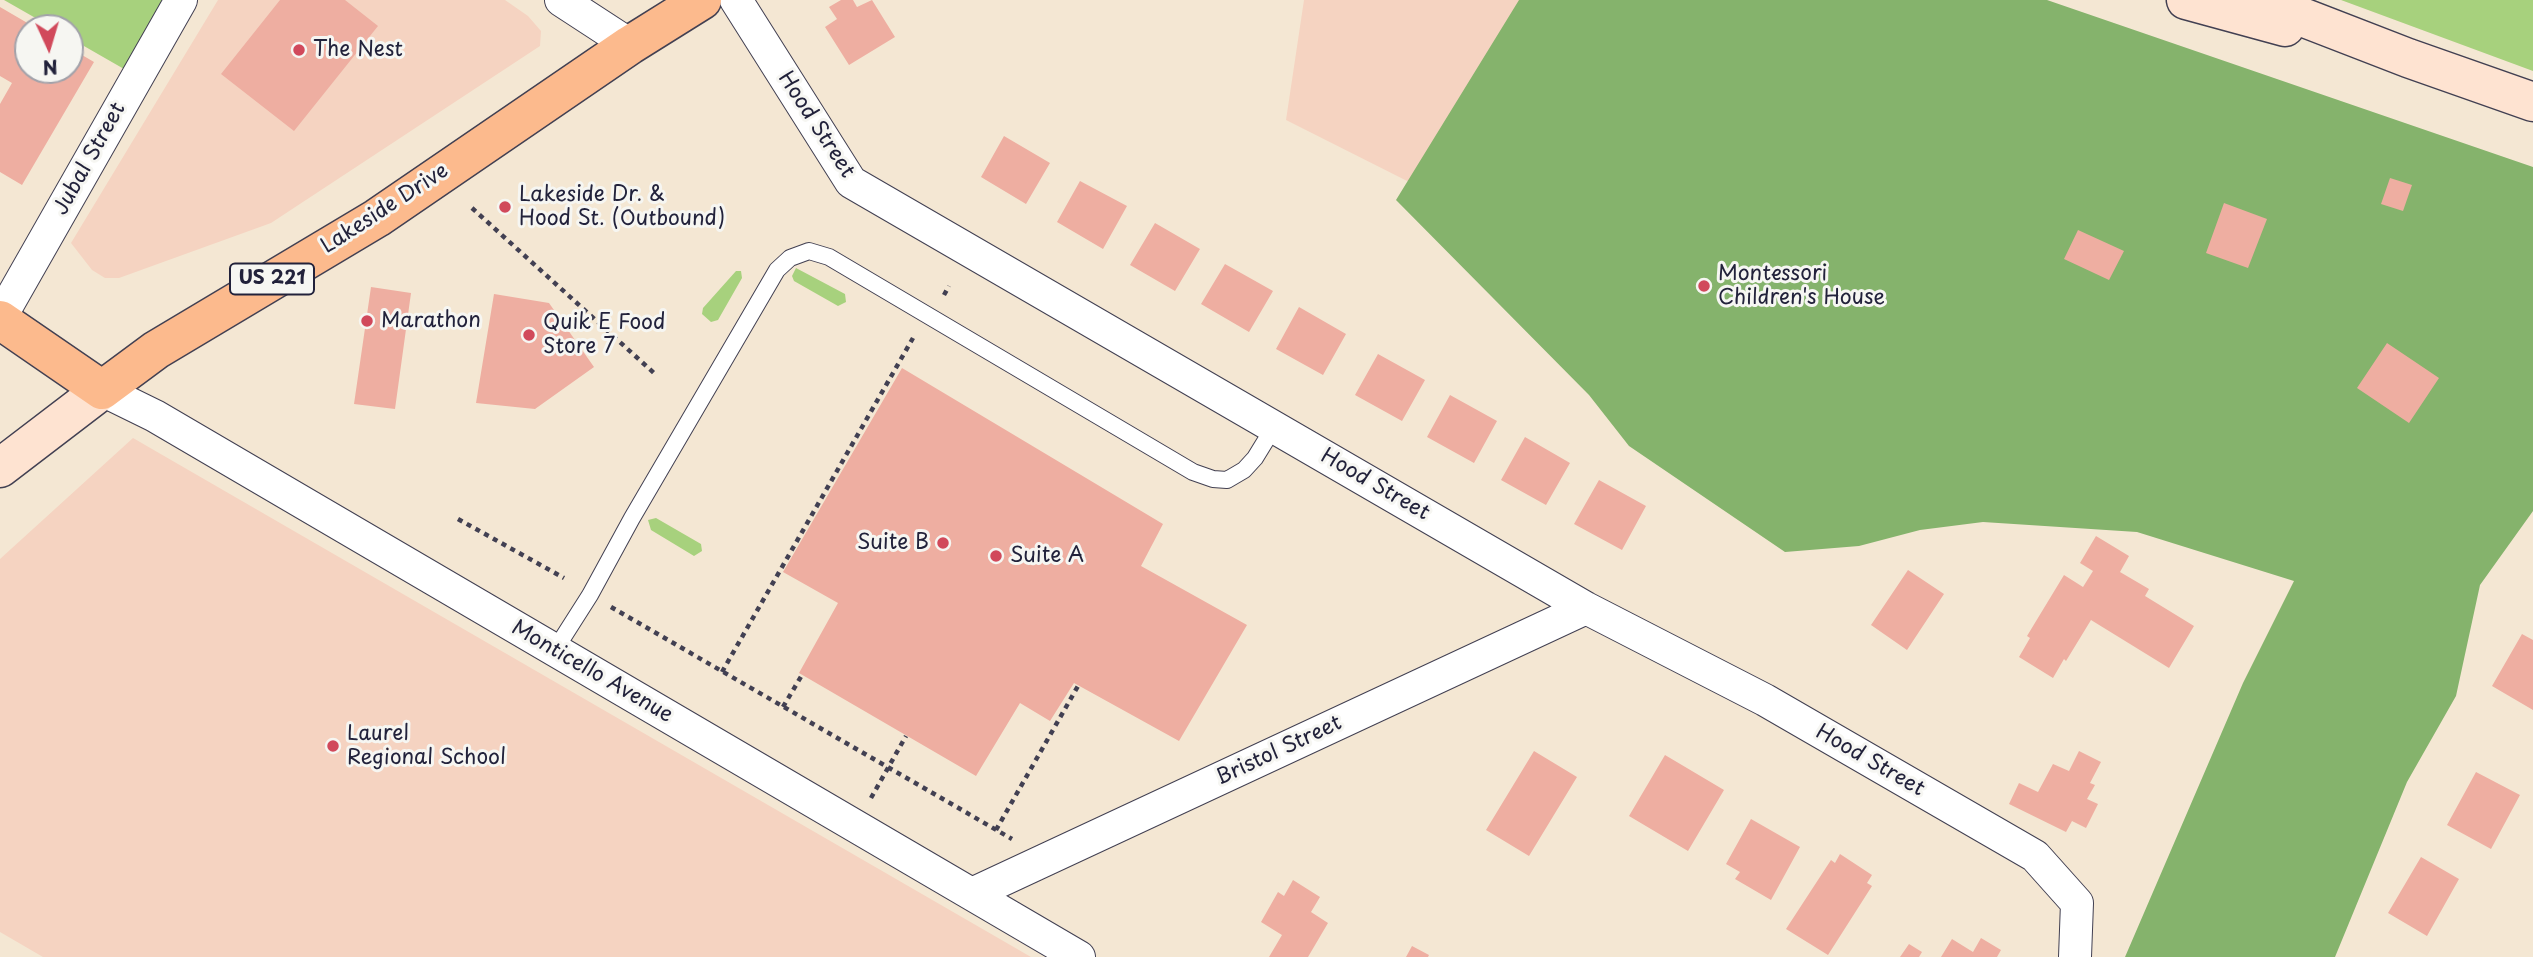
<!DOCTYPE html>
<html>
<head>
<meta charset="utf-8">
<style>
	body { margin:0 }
	#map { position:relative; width:2533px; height:957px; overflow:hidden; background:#f4e7d3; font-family:"Playpen Sans",sans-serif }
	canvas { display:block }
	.north { position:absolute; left:14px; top:14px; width:70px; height:70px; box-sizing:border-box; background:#f6f6f2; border:2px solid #a1a1a9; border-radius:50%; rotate:176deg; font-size:19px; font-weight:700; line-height:28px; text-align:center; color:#22223b }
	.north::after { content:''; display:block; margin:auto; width:24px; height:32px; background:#d1495b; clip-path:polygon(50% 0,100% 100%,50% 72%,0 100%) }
</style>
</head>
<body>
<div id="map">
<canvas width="2533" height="957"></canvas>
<div class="north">N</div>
</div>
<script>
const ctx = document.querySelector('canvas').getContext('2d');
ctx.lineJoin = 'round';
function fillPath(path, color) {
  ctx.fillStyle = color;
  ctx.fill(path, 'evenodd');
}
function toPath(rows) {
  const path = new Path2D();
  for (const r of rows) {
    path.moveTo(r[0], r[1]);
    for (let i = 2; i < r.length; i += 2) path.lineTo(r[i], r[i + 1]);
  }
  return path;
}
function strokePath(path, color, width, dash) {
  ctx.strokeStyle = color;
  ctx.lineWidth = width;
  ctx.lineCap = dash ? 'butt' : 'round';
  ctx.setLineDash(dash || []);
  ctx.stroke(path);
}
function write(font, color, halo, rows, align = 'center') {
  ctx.font = font + ' "Playpen Sans",sans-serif';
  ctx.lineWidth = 6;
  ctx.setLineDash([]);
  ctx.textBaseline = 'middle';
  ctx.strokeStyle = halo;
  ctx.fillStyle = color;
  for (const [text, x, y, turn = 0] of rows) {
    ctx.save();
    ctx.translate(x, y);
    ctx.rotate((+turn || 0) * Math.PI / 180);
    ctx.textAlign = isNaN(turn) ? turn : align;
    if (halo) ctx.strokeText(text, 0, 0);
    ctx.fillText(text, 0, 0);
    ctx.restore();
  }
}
const built = toPath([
	[218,0,505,0,528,16,541,31,540,46,271,223,119,278,105,278,92,270,71,243],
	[1304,0,1905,0,1425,190,1286,120],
	[133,438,1031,957,43,957,0,932,0,559]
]);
const green = toPath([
	[4,0,168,0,124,69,70,38,70,28,53,28],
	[2341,0,2533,0,2533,71],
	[796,268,845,294,846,302,838,306,794,281,792,276],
	[736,271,741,271,742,278,718,320,711,322,702,314,703,308],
	[656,518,701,544,702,551,694,556,651,530,648,520]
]);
const forest = toPath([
	[1519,0,2047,0,2533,167,2533,511,2480,585,2456,696,2407,782,2335,957,2125,957,2243,683,2294,581,2137,532,1983,522,1920,530,1859,546,1785,552,1629,446,1589,395,1396,200]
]);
const building = toPath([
	[280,0,345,0,378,26,294,131,221,74],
	[841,0,853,0,857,7,872,0,895,37,849,65,825,27,837,19,829,7],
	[0,7,36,28,28,28,28,70,70,70,70,48,94,62,22,185,0,172,0,104,12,83,0,76],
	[1004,136,1050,163,1026,204,981,177],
	[2390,178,2412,185,2403,211,2381,204],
	[1080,181,1127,206,1103,249,1057,222],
	[2224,203,2267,219,2248,268,2206,253],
	[1155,223,1200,249,1175,291,1130,265],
	[2078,230,2124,251,2109,280,2064,259],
	[1225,264,1273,291,1249,332,1201,304],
	[371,287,411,293,395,409,354,404],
	[494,294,549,303,594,367,535,409,476,403],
	[1299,307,1346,334,1323,375,1276,349],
	[2387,343,2439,378,2409,423,2357,388],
	[1378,354,1425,380,1402,421,1355,395],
	[902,368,1163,524,1141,566,1247,625,1179,741,1074,683,1050,721,1020,703,976,776,799,673,838,603,783,572],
	[1450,395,1497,421,1474,463,1427,437],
	[1525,437,1570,463,1546,505,1501,480],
	[1599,480,1646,506,1622,550,1574,524],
	[2096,536,2129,556,2120,572,2149,589,2145,596,2194,626,2169,668,2091,620,2066,661,2064,659,2053,678,2019,657,2030,638,2027,636,2064,575,2083,587,2093,571,2080,563],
	[1908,570,1944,594,1907,650,1871,625],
	[2522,634,2533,640,2533,710,2492,686],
	[1534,751,1577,777,1529,856,1486,830],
	[2079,751,2101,762,2090,783,2095,785,2087,799,2098,804,2086,828,2072,821,2066,832,2009,804,2019,783,2038,792,2053,764,2069,771],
	[1665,755,1724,790,1688,851,1629,816],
	[2476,772,2520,795,2491,849,2447,825],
	[1751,819,1800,847,1771,900,1735,879,1740,872,1726,864],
	[1840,854,1872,875,1867,883,1872,886,1828,955,1786,929,1831,860,1835,863],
	[2421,857,2459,879,2427,936,2388,913],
	[1293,880,1320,897,1311,912,1328,923,1308,957,1269,957,1282,935,1261,922,1278,892,1284,896],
	[1981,938,2001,950,1997,957,1941,957,1952,939,1973,952],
	[1909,944,1922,952,1919,957,1900,957],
	[1412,946,1429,955,1428,957,1406,957]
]);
const path = toPath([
	[472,208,654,373],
	[944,295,949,286],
	[458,519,564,578],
	[611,607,1012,839],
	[722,672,913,338],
	[783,707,802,675],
	[871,798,906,736],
	[996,830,1078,686]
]);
const lane = toPath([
	[555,650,590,595,632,518,777,270,790,258,809,251,829,257,1193,472,1213,479,1227,480,1244,470,1255,458,1274,427]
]);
const street = toPath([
	[561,0,630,45],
	[736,0,851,182,1586,608,1765,700,2035,856,2077,903,2075,957],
	[0,318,181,0],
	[102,390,155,416,1079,957],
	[972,894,1586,608]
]);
const secondary = toPath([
	[2186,0,2285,27],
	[2258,0,2408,58,2533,102],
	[0,468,102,390]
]);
const primary = toPath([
	[0,320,102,390,156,350,377,218,630,45,702,0]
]);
const markers = [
	[299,50,7,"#d1495b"],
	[505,207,7,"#d1495b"],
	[1704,286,7,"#d1495b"],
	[367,321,7,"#d1495b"],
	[529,335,7,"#d1495b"],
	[943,543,7,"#d1495b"],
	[996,556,7,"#d1495b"],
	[333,746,7,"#d1495b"]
];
const shields = [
	[272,279,84]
];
const shieldNames = [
	["US 221",272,279]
];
const poiNames = [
	["The Nest",313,50],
	["Lakeside Dr. &",519,195],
	["Hood St. (Outbound)",519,219],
	["Montessori",1718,274],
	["Children's House",1718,298],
	["Marathon",381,321],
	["Quik E Food",543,323],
	["Store 7",543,347],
	["Suite B",929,543,"right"],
	["Suite A",1010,556],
	["Laurel",347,734],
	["Regional School",347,758]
];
const streetNames = [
	["Hood Street",816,125,57],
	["Jubal Street",90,159,-61],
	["Lakeside Drive",385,209,-33],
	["Hood Street",1375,485,30],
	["Monticello Avenue",592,672,30],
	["Bristol Street",1279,751,-25],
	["Hood Street",1870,761,30]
];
fillPath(built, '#f5d3c1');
fillPath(green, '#a7d17d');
fillPath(forest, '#85b36c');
fillPath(building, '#eeaea1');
strokePath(lane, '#424052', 18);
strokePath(street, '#424052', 34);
strokePath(secondary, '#424052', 41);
strokePath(primary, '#424052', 41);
strokePath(path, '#424052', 4.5, [5, 5]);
strokePath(lane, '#fff', 16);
strokePath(street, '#fff', 32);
strokePath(secondary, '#fee3d1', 38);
strokePath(primary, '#fcba8d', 38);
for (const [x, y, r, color] of markers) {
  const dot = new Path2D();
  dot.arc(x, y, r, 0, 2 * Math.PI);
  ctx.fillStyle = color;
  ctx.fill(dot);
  strokePath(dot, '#f6f6f2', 2.5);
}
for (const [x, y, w] of shields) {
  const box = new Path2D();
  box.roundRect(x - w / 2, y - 15.5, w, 31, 5);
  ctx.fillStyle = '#f6f6f2';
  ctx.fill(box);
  strokePath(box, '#22223b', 2);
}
write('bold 19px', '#22223b', null, shieldNames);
write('21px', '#22223b', '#f6f6f2', poiNames, 'left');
write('21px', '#22223b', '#f6f6f2', streetNames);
</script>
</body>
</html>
